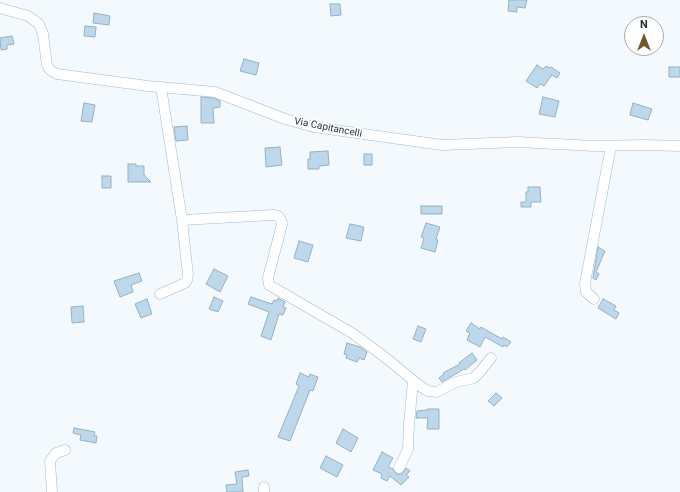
<!DOCTYPE html>
<html>
<head>
<meta charset="utf-8">
<style>
	body { margin:0 }
	#map { position:relative; width:680px; height:492px; overflow:hidden; background:#f4f9fd; font-family:Roboto,sans-serif }
	canvas { display:block }
	.north { position:absolute; left:624px; top:16px; width:40px; height:40px; box-sizing:border-box; background:#fff; border:1px solid #a8acaf; border-radius:50%; rotate:0deg; font-size:11px; font-weight:700; line-height:16px; text-align:center; color:#253037 }
	.north::after { content:''; display:block; margin:auto; width:14px; height:18px; background:#76562c; clip-path:polygon(50% 0,100% 100%,50% 72%,0 100%) }
</style>
</head>
<body>
<div id="map">
<canvas width="680" height="492"></canvas>
<div class="north">N</div>
</div>
<script>
const ctx = document.querySelector('canvas').getContext('2d');
ctx.lineJoin = 'round';
function fillPath(path, color) {
  ctx.fillStyle = color;
  ctx.fill(path, 'evenodd');
}
function toPath(rows) {
  const path = new Path2D();
  for (const r of rows) {
    path.moveTo(r[0], r[1]);
    for (let i = 2; i < r.length; i += 2) path.lineTo(r[i], r[i + 1]);
  }
  return path;
}
function strokePath(path, color, width, dash) {
  ctx.strokeStyle = color;
  ctx.lineWidth = width;
  ctx.lineCap = dash ? 'butt' : 'round';
  ctx.setLineDash(dash || []);
  ctx.stroke(path);
}
function write(font, color, halo, rows, align = 'center') {
  ctx.font = font + ' Roboto,sans-serif';
  ctx.lineWidth = 3.5;
  ctx.setLineDash([]);
  ctx.textBaseline = 'middle';
  ctx.strokeStyle = halo;
  ctx.fillStyle = color;
  for (const [text, x, y, turn = 0] of rows) {
    ctx.save();
    ctx.translate(x, y);
    ctx.rotate((+turn || 0) * Math.PI / 180);
    ctx.textAlign = isNaN(turn) ? turn : align;
    if (halo) ctx.strokeText(text, 0, 0);
    ctx.fillText(text, 0, 0);
    ctx.restore();
  }
}
const building = toPath([
	[509,0,527,0,525,8,517,7,517,12,508,11,509,0],
	[330,4,340,4,341,15,331,16,330,4],
	[94,13,110,16,109,25,93,23,94,13],
	[85,26,96,27,95,37,84,36,85,26],
	[12,36,14,44,7,45,7,49,1,50,0,38,12,36],
	[244,59,259,63,256,75,240,71,244,59],
	[537,65,543,69,546,66,550,68,551,67,560,73,557,78,552,75,544,86,540,84,537,88,526,81,537,65],
	[669,67,680,67,680,77,669,77,669,67],
	[201,97,214,98,220,101,220,107,213,108,214,123,201,123,201,97],
	[543,97,559,101,555,117,539,114,543,97],
	[84,103,95,105,92,122,81,121,84,103],
	[633,103,652,109,648,120,630,115,633,103],
	[187,126,188,140,176,141,174,127,187,126],
	[280,147,282,165,266,167,265,148,280,147],
	[328,151,329,165,319,166,319,169,308,169,308,159,310,159,310,152,328,151],
	[364,154,372,154,372,165,364,165,364,154],
	[128,164,136,164,136,166,144,166,144,175,151,182,128,182,128,164],
	[102,176,111,176,111,188,102,188,102,176],
	[528,187,540,187,541,202,531,202,531,207,521,207,521,202,526,202,526,192,528,192,528,187],
	[421,206,442,206,442,214,421,214,421,206],
	[426,223,440,227,436,239,438,240,435,252,421,248,424,238,421,237,426,223],
	[350,224,364,227,361,241,346,238,350,224],
	[299,241,313,245,308,262,294,258,299,241],
	[598,247,605,251,596,272,599,274,596,280,593,278,598,247],
	[214,269,228,276,220,292,206,284,214,269],
	[139,273,142,281,131,285,133,292,120,297,114,281,139,273],
	[214,297,223,301,218,312,209,309,214,297],
	[251,297,272,304,274,300,277,301,278,298,285,302,283,307,286,308,283,315,279,314,271,340,261,336,269,312,248,304,251,297],
	[147,299,152,314,141,318,135,304,147,299],
	[603,299,616,306,614,310,619,313,616,319,598,308,603,299],
	[83,306,84,322,72,323,71,307,83,306],
	[471,323,480,329,481,327,502,339,503,337,511,342,507,347,504,345,503,347,485,337,480,347,467,340,470,333,466,331,471,323],
	[418,326,426,329,421,342,413,339,418,326],
	[347,343,360,347,367,352,364,360,359,358,357,362,346,358,347,355,344,354,347,343],
	[472,353,477,360,465,370,464,369,442,382,439,378,444,374,443,373,460,364,459,363,472,353],
	[300,373,309,377,310,374,318,377,313,391,310,390,290,441,278,437,299,386,296,384,300,373],
	[496,393,502,398,494,406,488,401,496,393],
	[428,409,439,409,439,429,427,429,428,418,416,418,417,411,428,410,428,409],
	[74,428,95,432,94,436,97,436,96,443,80,440,81,435,73,433,74,428],
	[343,429,358,438,351,452,336,443,343,429],
	[382,452,393,458,388,467,393,469,396,474,402,474,406,468,410,471,406,475,409,477,401,485,390,476,387,481,381,478,382,474,373,470,382,452],
	[326,456,343,465,337,477,320,468,326,456],
	[248,470,249,476,242,477,243,492,227,492,226,485,237,484,235,472,248,470]
]);
const minor = toPath([
	[0,8,28,16,39,24,43,34,47,65,50,70,57,74,148,86,215,92,285,119,314,127,442,145,518,142,594,146,644,145,680,146],
	[182,220,273,215,278,216,281,220,282,224,268,278,269,285,352,333,386,358,420,386,428,391,437,392,456,382,474,378,479,373,491,358],
	[160,294,185,283,187,280,188,275,182,220,161,87],
	[594,299,586,292,585,283,611,146],
	[399,468,408,449,409,424,413,381],
	[264,487,264,492],
	[52,492,50,461,56,453,65,450]
]);
const streetNames = [
	["Via Capitancelli",328,128,11]
];
fillPath(building, '#bed8eb');
strokePath(building, '#97b0c2', 1);
strokePath(minor, '#a0bacc', 11);
strokePath(minor, '#fff', 10);
write('10px', '#253037', '#fff', streetNames);
</script>
</body>
</html>
